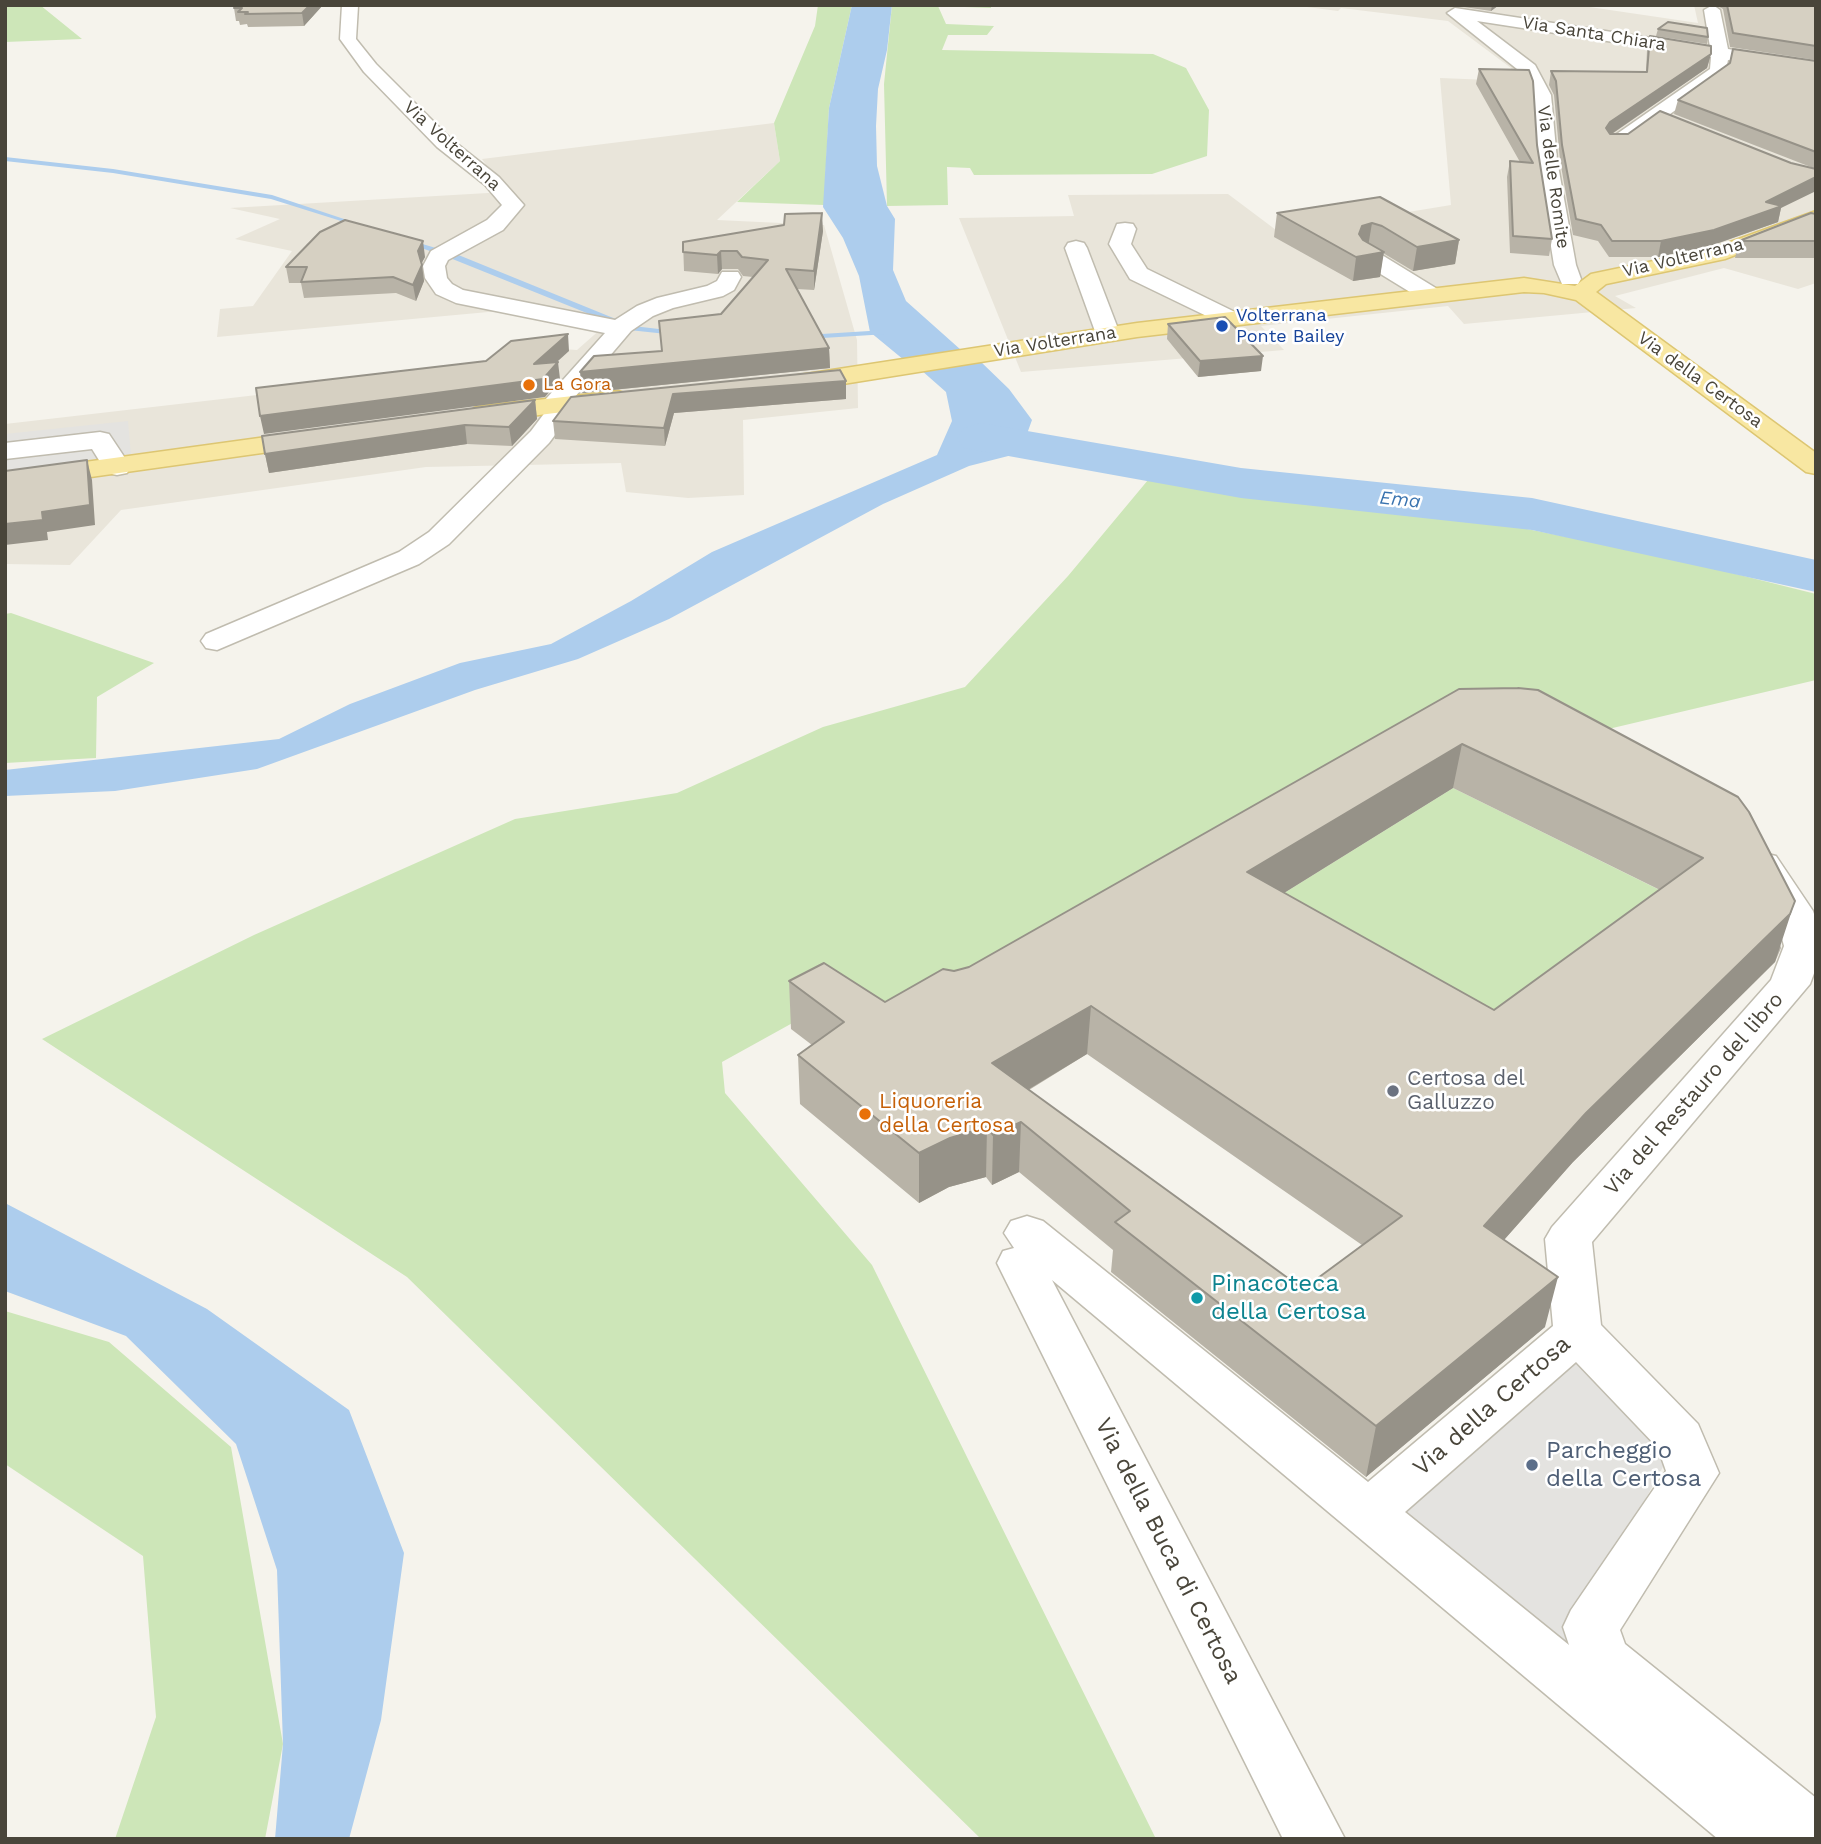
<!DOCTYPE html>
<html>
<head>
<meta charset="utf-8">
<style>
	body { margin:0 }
	#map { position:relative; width:1821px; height:1844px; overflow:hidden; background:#f5f3ec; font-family:"Work Sans",sans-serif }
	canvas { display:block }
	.frame { position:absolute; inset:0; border:7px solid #49453a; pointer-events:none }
</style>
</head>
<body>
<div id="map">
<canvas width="1821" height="1844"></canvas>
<div class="frame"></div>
</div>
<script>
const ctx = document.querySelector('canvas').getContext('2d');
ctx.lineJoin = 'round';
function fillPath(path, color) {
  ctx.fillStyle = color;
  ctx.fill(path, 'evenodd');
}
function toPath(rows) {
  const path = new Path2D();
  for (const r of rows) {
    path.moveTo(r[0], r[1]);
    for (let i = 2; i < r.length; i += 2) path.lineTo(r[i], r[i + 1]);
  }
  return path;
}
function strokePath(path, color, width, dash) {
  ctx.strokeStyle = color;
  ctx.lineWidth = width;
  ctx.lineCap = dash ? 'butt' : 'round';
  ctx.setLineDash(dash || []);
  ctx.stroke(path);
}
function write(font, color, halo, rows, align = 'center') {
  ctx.font = font + ' "Work Sans",sans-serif';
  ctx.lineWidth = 5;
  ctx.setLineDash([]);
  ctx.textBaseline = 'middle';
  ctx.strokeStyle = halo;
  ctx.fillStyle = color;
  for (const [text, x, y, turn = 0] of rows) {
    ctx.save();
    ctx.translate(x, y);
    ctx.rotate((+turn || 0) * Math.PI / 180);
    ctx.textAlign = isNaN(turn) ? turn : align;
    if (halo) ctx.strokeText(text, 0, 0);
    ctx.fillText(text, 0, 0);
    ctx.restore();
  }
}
const residential = toPath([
	[1291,5,1576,5,1698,23,1694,5,1816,5,1816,283,1798,289,1724,268,1615,296,1636,308,1464,324,1448,306,1261,326,1284,350,1021,372,959,218,1074,216,1068,195,1228,194,1280,233,1451,205,1440,78,1515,81,1511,68,1448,21,1341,8,1338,11],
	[774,123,780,161,717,220,824,225,857,340,858,408,743,420,744,495,688,498,626,492,621,463,426,467,121,510,70,565,5,564,5,424,474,370,518,346,577,350,602,328,499,311,217,337,220,309,253,306,292,251,235,239,280,219,230,208,505,192,482,159]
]);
const green = toPath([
	[5,5,40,5,82,39,5,42],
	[818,5,852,5,829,108,824,205,737,202,780,161,774,123,815,26],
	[892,5,991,5,991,8,938,6,946,24,994,26,987,35,948,35,942,50,1153,54,1186,68,1209,110,1207,156,1152,174,974,175,970,168,947,167,948,205,887,206,884,84],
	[1148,480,1303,503,1522,528,1672,558,1816,594,1816,680,1583,735,1520,715,881,1029,825,1005,722,1062,725,1093,872,1265,1156,1839,981,1839,407,1277,42,1039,254,935,515,819,677,793,823,727,965,687,1068,576],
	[11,613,154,663,97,697,96,758,5,763,5,614],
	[1453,788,1690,905,1483,1059,1242,919],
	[5,1311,109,1342,231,1447,283,1744,265,1839,115,1839,156,1717,143,1556,5,1464]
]);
const parking = toPath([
	[128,421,131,455,5,470,5,434],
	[1576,1315,1689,1419,1551,1673,1347,1511]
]);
const water = toPath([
	[852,5,892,5,887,50,878,89,876,126,877,166,887,206,895,219,893,270,906,301,961,350,904,360,870,332,859,276,843,238,823,207,829,108],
	[980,361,1009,389,1032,420,1020,453,969,466,883,504,669,619,578,659,475,690,257,769,115,791,5,796,5,770,279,739,350,704,460,663,551,644,631,601,712,552,937,455,952,421,946,392,921,370],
	[5,1203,207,1309,349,1410,404,1553,381,1720,349,1839,275,1839,283,1744,277,1570,236,1444,126,1336,5,1291]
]);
const stream = toPath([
	[5,157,113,169,272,195,362,225,357,226,271,199,113,173,5,161,5,157],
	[409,240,456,254,633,326,676,331,680,333,676,335,629,330,450,258,407,243,406,242,409,240],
	[885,330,888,330,888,334,806,339,802,337,806,335,885,330]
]);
const river = toPath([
	[981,423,1241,468,1532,498,1816,560,1816,592,1532,530,1241,498,964,448,957,438,964,428,981,423]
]);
const minor = toPath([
	[342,5,358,6,356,39,376,64,451,139,499,177,524,205,503,230,448,260,445,266,447,278,452,284,463,290,615,320,637,306,657,298,707,286,717,281,722,272,738,272,741,277,734,290,723,296,673,308,653,316,631,331,574,398,578,404,549,443,449,544,419,564,217,650,206,648,201,641,206,634,399,552,429,532,531,431,546,411,541,405,545,400,605,333,456,303,436,294,425,278,423,266,431,251,487,220,502,205,485,185,437,147,364,72,340,39,342,5],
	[1713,5,1720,10,1728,49,1816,63,1816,73,1728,60,1725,75,1625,146,1618,148,1611,146,1608,142,1611,138,1710,69,1711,57,1477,21,1535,65,1551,95,1557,160,1576,265,1581,279,1578,284,1562,284,1554,265,1537,160,1533,95,1528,81,1522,73,1447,13,1455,8,1710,47,1704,10,1713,5],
	[1125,223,1133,224,1136,229,1131,244,1147,269,1237,313,1241,318,1237,323,1221,323,1130,279,1109,244,1117,224,1125,223],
	[1076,241,1084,243,1087,248,1120,334,1117,339,1108,341,1099,339,1096,334,1065,248,1068,243,1076,241],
	[1369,250,1377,252,1439,290,1443,295,1439,300,1431,302,1423,300,1361,262,1358,257,1361,252,1369,250],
	[100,432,109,434,131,467,127,473,117,475,107,473,92,449,5,459,5,443,100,432],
	[1763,853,1776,856,1813,911,1816,920,1816,968,1810,984,1592,1242,1601,1325,1698,1424,1719,1473,1620,1630,1625,1644,1816,1798,1816,1839,1718,1839,1052,1280,1345,1839,1283,1839,997,1263,1003,1251,1014,1248,1004,1233,1011,1221,1027,1216,1043,1221,1368,1482,1553,1326,1545,1239,1552,1227,1771,980,1784,946,1775,911,1744,864,1750,856,1763,853],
	[1576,1362,1658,1448,1666,1471,1571,1610,1563,1627,1569,1645,1405,1512,1576,1362]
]);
const major = toPath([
	[1816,211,1816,224,1725,259,1606,284,1596,292,1816,453,1816,474,1806,472,1576,300,1544,293,1524,292,1137,337,793,392,784,389,780,384,784,379,793,376,1137,323,1524,278,1575,286,1591,274,1711,249,1816,211],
	[618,391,627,394,631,399,627,404,483,422,474,420,470,414,474,408,483,406,618,391],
	[317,430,326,432,330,438,326,444,5,489,5,473,317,430]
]);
const wall = toPath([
	[237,5,323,5,304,26,248,27,247,24,240,25,239,21,236,21,234,8],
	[1450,5,1499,5,1491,11],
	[1716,5,1816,5,1816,60,1730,47,1723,9],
	[1658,29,1708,37,1707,44,1656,36],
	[1650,36,1711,54,1707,68,1612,134,1781,208,1778,222,1710,246,1658,257,1609,257,1598,241,1573,235,1560,160,1554,95,1549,85,1551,71,1646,72,1647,50],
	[1816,61,1816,169,1674,114,1678,100],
	[1479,69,1537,145,1552,239,1549,256,1510,253,1507,177,1510,161,1520,162,1476,84],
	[1380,197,1459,240,1455,264,1413,271,1383,253,1380,277,1353,281,1274,237,1277,213],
	[1816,214,1816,258,1735,258,1739,241],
	[823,231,814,290,797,289,829,348,830,368,582,393,662,351,721,314,753,277,743,276,738,269,722,269,718,274,684,271,683,242],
	[425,257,421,264,424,281,416,301,396,293,304,298,301,283,289,283,286,267],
	[1168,324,1261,371,1198,377,1167,339],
	[846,381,846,399,674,413,665,446,555,439,553,421],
	[535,400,537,419,512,446,467,444,269,473,265,454],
	[1459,689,1738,797,1781,948,1775,962,1573,1162,1504,1240,1545,1327,1366,1477,1111,1272,1113,1250,1019,1172,992,1185,986,1177,949,1187,919,1203,800,1104,798,1055,812,1045,791,1029,789,981,885,1002,954,971,969,967],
	[1453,788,1660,890,1494,1010,1284,893],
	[1087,1054,1362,1245,1303,1289,1029,1090]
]);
const shadedWall = toPath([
	[310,5,323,5,304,26,302,13],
	[1492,5,1499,5,1491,11],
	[1711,54,1707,68,1607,137,1606,128,1610,122],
	[1816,177,1816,191,1781,208,1778,222,1710,246,1658,257,1661,241,1766,202],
	[822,213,823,231,814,290,814,271],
	[1372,223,1368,247,1384,252,1380,277,1353,281,1359,234,1362,226],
	[1459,240,1455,264,1413,271,1417,247],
	[423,241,425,257,420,266,418,251],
	[721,251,722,269,718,274,717,255],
	[422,265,424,281,416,301,413,285],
	[568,334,569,351,537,380,558,362,560,379,545,397,264,434,260,416,534,364],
	[829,348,830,368,582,393,580,372],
	[1263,356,1261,371,1198,377,1200,361],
	[846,381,846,399,674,413,665,446,664,428,673,394],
	[535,400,537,419,512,446,509,427],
	[465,425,467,444,269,473,265,454],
	[87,460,92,480,95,525,47,532,48,540,5,545,5,524],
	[1462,744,1453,788,1242,919,1247,872],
	[1795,901,1775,962,1573,1162,1472,1276,1484,1226,1586,1113],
	[1091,1006,1087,1054,991,1112,992,1063],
	[1021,1122,1019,1172,992,1185,993,1135],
	[987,1127,986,1177,949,1187,919,1203,919,1153,950,1138],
	[1558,1277,1545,1327,1366,1477,1376,1426]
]);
const building = toPath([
	[237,5,310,5,302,13,245,14,248,12,238,12,242,8,234,8,237,5],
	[1727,5,1816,5,1816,46,1733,33,1727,5],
	[1668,22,1707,28,1708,37,1658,29,1668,22],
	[1650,36,1711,46,1711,54,1610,122,1606,128,1610,134,1628,134,1660,111,1791,163,1816,169,1816,177,1766,202,1782,206,1714,230,1661,241,1612,241,1601,225,1576,219,1562,145,1556,81,1551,71,1647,72,1650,36],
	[1733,49,1816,61,1816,152,1678,100,1730,63,1733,49],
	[1479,69,1529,70,1533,81,1537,145,1552,239,1513,236,1510,161,1533,163,1479,69],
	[1380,197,1459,240,1417,247,1382,226,1372,223,1362,226,1359,234,1363,240,1384,252,1356,257,1277,213,1380,197],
	[822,213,814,271,786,269,829,348,580,372,594,356,662,351,659,321,721,314,768,260,742,257,737,251,721,251,717,255,683,252,683,242,784,225,785,214,822,213],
	[1811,213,1816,214,1816,241,1739,241,1811,213],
	[345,220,423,241,418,251,422,265,413,285,393,277,301,282,307,267,286,267,320,232,345,220],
	[1225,317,1263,356,1200,361,1168,324,1225,317],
	[568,334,534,364,558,362,543,379,260,416,256,388,486,361,511,341,568,334],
	[840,370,846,381,673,394,664,428,553,421,571,397,840,370],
	[535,400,509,427,465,425,265,454,262,436,535,400],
	[87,460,90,505,42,512,43,520,5,524,5,471,87,460],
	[1518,688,1538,690,1738,797,1749,812,1795,901,1790,914,1586,1113,1484,1226,1558,1277,1376,1426,1115,1222,1130,1211,1021,1122,993,1135,987,1127,950,1138,919,1153,798,1055,844,1022,789,981,824,963,885,1002,943,969,954,971,969,967,1459,689,1518,688],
	[1462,744,1703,858,1494,1010,1247,872,1462,744],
	[1091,1006,1402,1216,1303,1289,992,1063,1091,1006]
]);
const markers = [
	[1222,326,7,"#1a4fb4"],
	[529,385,7,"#e8710a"],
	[1393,1091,7,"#6b7280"],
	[865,1114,7,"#e8710a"],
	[1197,1298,7,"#0f9aa8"],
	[1532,1465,7,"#5c6f8a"]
];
const farStreetnames = [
	["Via Santa Chiara",1594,34,9],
	["Via Volterrana",452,146,42],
	["Via delle Romite",1553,177,82],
	["Via Volterrana",1683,258,-13],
	["Via Volterrana",1055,342,-9],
	["Via della Certosa",1700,380,36]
];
const farTransitnames = [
	["Volterrana",1236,316],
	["Ponte Bailey",1236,337]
];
const farFoodnames = [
	["La Gora",543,385]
];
const farWaternames = [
	["Ema",1400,500,6]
];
const worshipNames = [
	["Certosa del",1407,1079],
	["Galluzzo",1407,1103]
];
const streetNames = [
	["Via del Restauro del libro",1694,1094,-49]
];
const foodNames = [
	["Liquoreria",879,1102],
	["della Certosa",879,1126]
];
const nearCulturenames = [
	["Pinacoteca",1211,1284],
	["della Certosa",1211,1312]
];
const nearStreetnames = [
	["Via della Certosa",1492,1406,-41],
	["Via della Buca di Certosa",1168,1551,63]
];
const nearServicenames = [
	["Parcheggio",1546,1451],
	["della Certosa",1546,1479]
];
fillPath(residential, '#e9e5da');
fillPath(green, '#cde6b8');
fillPath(parking, '#e4e3e0');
fillPath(water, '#adcded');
fillPath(stream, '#adcded');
fillPath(river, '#adcded');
strokePath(minor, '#c0bcaf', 3);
strokePath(major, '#ddc672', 3);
fillPath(minor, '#fff');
fillPath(major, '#f8e7a2');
fillPath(wall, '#b8b3a7');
fillPath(shadedWall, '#969288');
fillPath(building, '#d6d0c2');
strokePath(building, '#969288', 2);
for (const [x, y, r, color] of markers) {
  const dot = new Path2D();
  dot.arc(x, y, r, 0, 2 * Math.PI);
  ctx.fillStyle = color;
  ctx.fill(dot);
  strokePath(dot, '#fff', 2.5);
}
write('18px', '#49453a', '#fff', farStreetnames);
write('18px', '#164399', '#fff', farTransitnames, 'left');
write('18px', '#c56008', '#fff', farFoodnames, 'left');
write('italic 19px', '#3973af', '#fff', farWaternames);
write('21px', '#5b616d', '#fff', worshipNames, 'left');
write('21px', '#49453a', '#fff', streetNames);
write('21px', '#c56008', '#fff', foodNames, 'left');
write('24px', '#0d838f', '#fff', nearCulturenames, 'left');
write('24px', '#49453a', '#fff', nearStreetnames);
write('24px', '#4e5e75', '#fff', nearServicenames, 'left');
</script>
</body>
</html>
